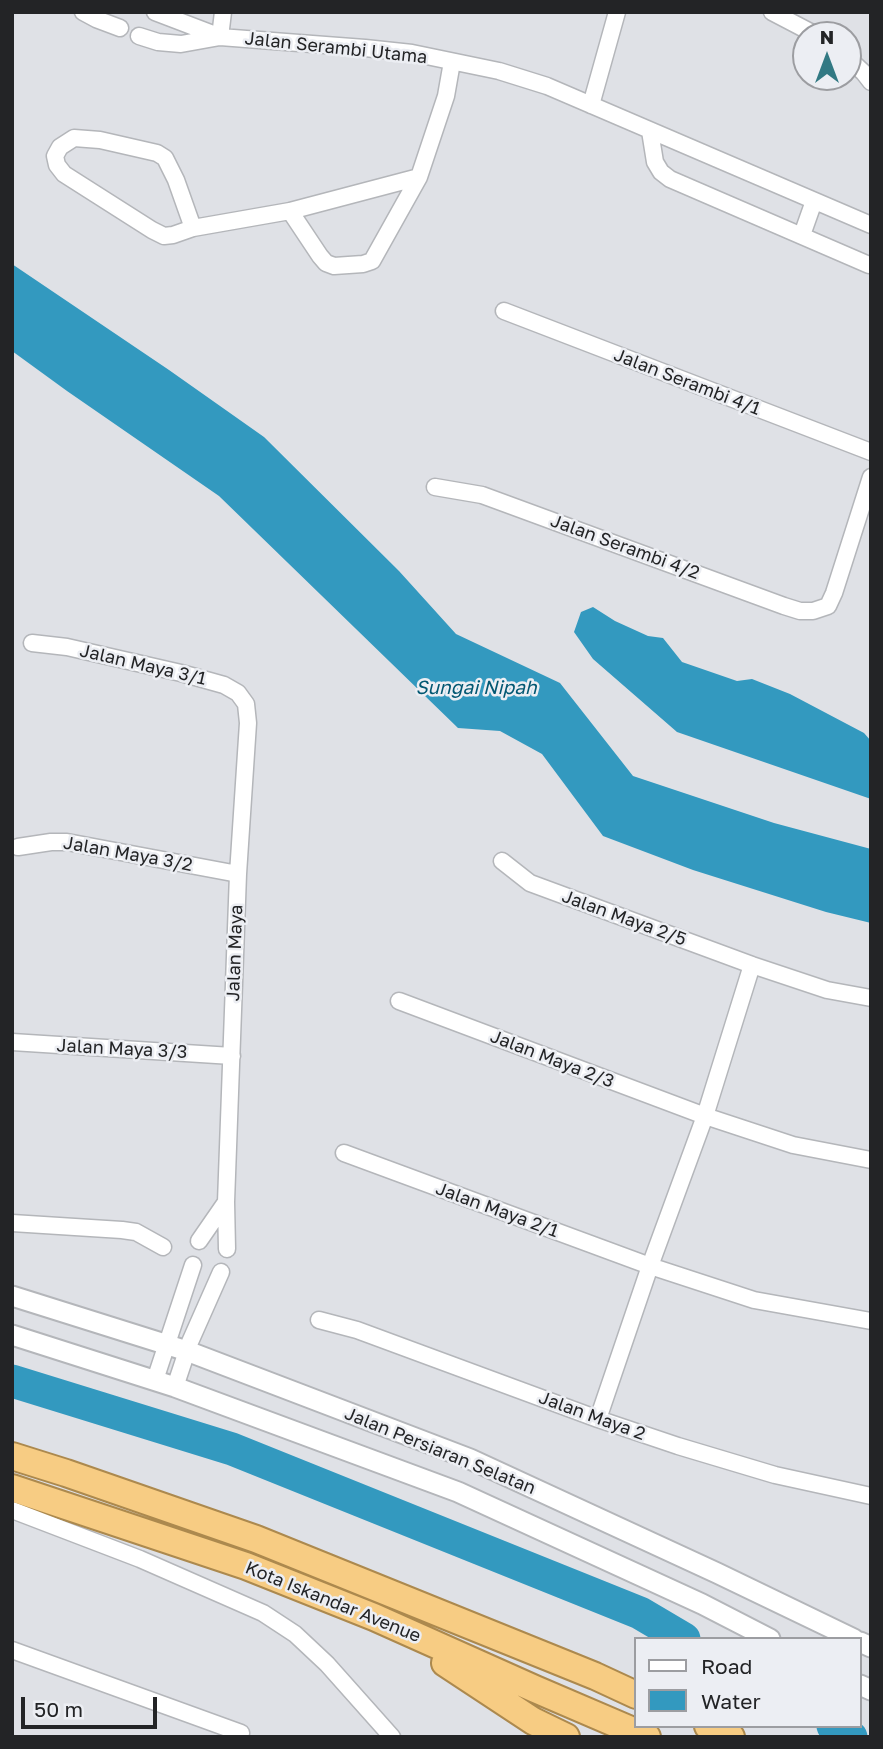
<!DOCTYPE html>
<html>
<head>
<meta charset="utf-8">
<style>
	body { margin:0 }
	#map { position:relative; width:883px; height:1749px; overflow:hidden; background:#dfe1e6; font-family:"Golos Text",sans-serif }
	canvas { display:block }
	.frame { position:absolute; inset:0; border:14px solid #232426; pointer-events:none }
	.legend { position:absolute; left:634px; top:1637px; width:228px; height:91px; box-sizing:border-box; background:#eceef3; border:2px solid #9c9da1; margin:0; padding:9px 12px; list-style:none; font-size:21px; color:#232426 }
	.legend li { display:flex; align-items:center; gap:14px; height:35px }
	.legend b { width:35px; border:2px solid #9c9da1 }
	.north { position:absolute; left:792px; top:21px; width:70px; height:70px; box-sizing:border-box; background:#eceef3; border:2px solid #9c9da1; border-radius:50%; rotate:0deg; font-size:19px; font-weight:700; line-height:28px; text-align:center; color:#232426 }
	.north::after { content:''; display:block; margin:auto; width:24px; height:32px; background:#327983; clip-path:polygon(50% 0,100% 100%,50% 72%,0 100%) }
	.scale { position:absolute; left:21px; top:1697px; width:136px; height:32px; box-sizing:border-box; border:4px solid #232426; border-top:0; padding-left:9px; font-size:21px; line-height:24px; white-space:nowrap; color:#232426; -webkit-text-stroke:5px #eceef3; paint-order:stroke }
</style>
</head>
<body>
<div id="map">
<canvas width="883" height="1749"></canvas>
<div class="frame"></div>
<ul class="legend">
<li><b style="height:9px;background:#fff"></b>Road</li>
<li><b style="height:19px;background:#3399bf"></b>Water</li>
</ul>
<div class="north">N</div>
<div class="scale">50 m</div>
</div>
<script>
const ctx = document.querySelector('canvas').getContext('2d');
ctx.lineJoin = 'round';
function fillPath(path, color) {
  ctx.fillStyle = color;
  ctx.fill(path, 'evenodd');
}
function toPath(rows) {
  const path = new Path2D();
  for (const r of rows) {
    path.moveTo(r[0], r[1]);
    for (let i = 2; i < r.length; i += 2) path.lineTo(r[i], r[i + 1]);
  }
  return path;
}
function strokePath(path, color, width, dash) {
  ctx.strokeStyle = color;
  ctx.lineWidth = width;
  ctx.lineCap = dash ? 'butt' : 'round';
  ctx.setLineDash(dash || []);
  ctx.stroke(path);
}
function write(font, color, halo, rows, align = 'center') {
  ctx.font = font + ' "Golos Text",sans-serif';
  ctx.lineWidth = 5;
  ctx.setLineDash([]);
  ctx.textBaseline = 'middle';
  ctx.strokeStyle = halo;
  ctx.fillStyle = color;
  for (const [text, x, y, turn = 0] of rows) {
    ctx.save();
    ctx.translate(x, y);
    ctx.rotate((+turn || 0) * Math.PI / 180);
    ctx.textAlign = isNaN(turn) ? turn : align;
    if (halo) ctx.strokeText(text, 0, 0);
    ctx.fillText(text, 0, 0);
    ctx.restore();
  }
}
const water = toPath([
	[12,264,169,370,264,437,399,571,456,634,560,683,633,776,774,823,871,849,871,923,826,912,693,870,603,836,542,754,500,731,458,728,219,496,67,391,12,351],
	[593,607,615,621,648,636,663,638,682,662,737,681,752,679,790,694,864,733,871,741,871,799,677,732,593,659,574,632,581,612]
]);
const river = toPath([
	[12,1381,232,1449,640,1613,684,1639],
	[833,1726,851,1737]
]);
const minor = toPath([
	[83,12,96,19,120,28],
	[155,12,218,36],
	[772,12,816,35],
	[139,36,158,42,181,44,220,37,365,48,412,53,499,71,547,86,871,225],
	[220,37,223,12],
	[848,58,864,73,871,82],
	[591,105,617,12],
	[650,131,655,162,661,172,670,179,869,265],
	[290,211,320,256,326,263,334,266,363,264,372,261,419,177,446,96,452,62],
	[193,228,176,180,165,158,157,153,100,140,74,138,60,147,55,156,57,165,64,174,152,230,164,236,173,235,193,228,290,211,419,177],
	[802,235,814,201],
	[504,311,871,452],
	[435,487,482,495,784,606,800,611,813,611,828,606,834,593,871,477],
	[32,643,67,647,181,673,224,685,238,693,246,704,248,723,238,874,226,1202,227,1249],
	[18,847,51,842,67,842,238,874],
	[502,861,530,883,752,965,827,990,871,998],
	[399,1001,705,1116,793,1145,871,1160],
	[12,1042,232,1056],
	[344,1153,650,1266,754,1300,871,1321],
	[12,1223,122,1230,136,1232,163,1247],
	[199,1241,226,1202],
	[319,1320,357,1330,598,1419,678,1446,775,1475,871,1496],
	[155,1380,193,1265],
	[175,1387,190,1342,221,1272],
	[598,1419,650,1266,705,1116,752,965],
	[12,1510,140,1559,263,1613,295,1634,327,1664,392,1737],
	[12,1650,241,1733,239,1737]
]);
const tertiary = toPath([
	[12,1296,187,1351,470,1459,717,1573,854,1639],
	[12,1335,175,1387,458,1492,702,1604,770,1639],
	[860,1642,871,1647],
	[860,1685,871,1690]
]);
const trunk = toPath([
	[12,1456,66,1473,256,1539,595,1676,636,1695],
	[12,1488,246,1566,374,1617,535,1689,647,1737],
	[445,1663,533,1721,566,1737],
	[708,1726,731,1737]
]);
const streetNames = [
	["Jalan Serambi Utama",336,48,6],
	["Jalan Serambi 4/1",687,382,21],
	["Jalan Serambi 4/2",625,547,20],
	["Jalan Maya 3/1",143,665,13],
	["Jalan Maya 3/2",128,854,10],
	["Jalan Maya 2/5",624,918,20],
	["Jalan Maya",235,953,-88],
	["Jalan Maya 3/3",122,1049,3],
	["Jalan Maya 2/3",552,1059,21],
	["Jalan Maya 2/1",497,1210,20],
	["Jalan Maya 2",592,1416,20],
	["Jalan Persiaran Selatan",440,1451,22],
	["Kota Iskandar Avenue",333,1602,22]
];
const waterNames = [
	["Sungai Nipah",476,688]
];
fillPath(water, '#3399bf');
strokePath(river, '#3399bf', 33);
strokePath(minor, '#b4b6ba', 19);
strokePath(tertiary, '#b4b6ba', 23);
strokePath(trunk, '#ac894e', 30);
strokePath(minor, '#fff', 16);
strokePath(tertiary, '#fff', 19);
strokePath(trunk, '#f7cc83', 26);
write('18px', '#232426', '#eceef3', streetNames);
write('italic 19px', '#025772', '#eceef3', waterNames);
</script>
</body>
</html>
